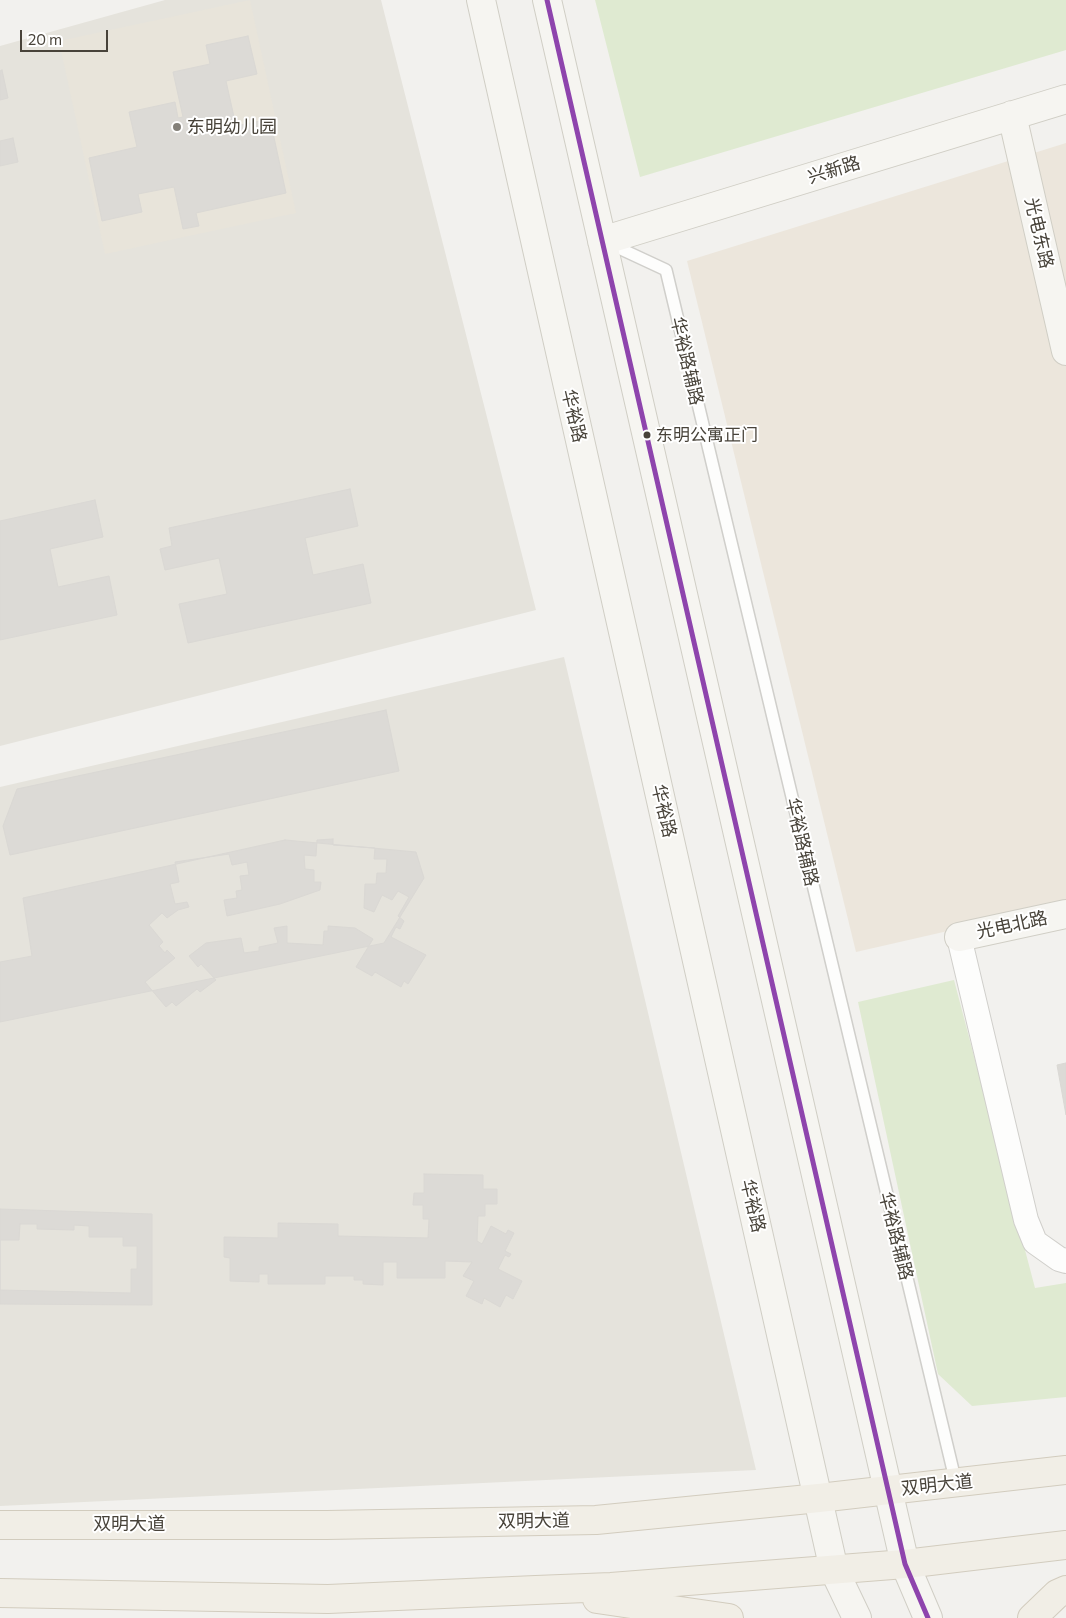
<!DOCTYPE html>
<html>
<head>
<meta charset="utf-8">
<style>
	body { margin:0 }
	#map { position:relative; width:1066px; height:1618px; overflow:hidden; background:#f2f1ee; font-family:Commissioner,sans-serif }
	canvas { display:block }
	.scale { position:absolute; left:20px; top:30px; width:88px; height:22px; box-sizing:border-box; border:2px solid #48433a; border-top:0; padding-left:6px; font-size:15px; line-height:18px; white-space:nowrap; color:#48433a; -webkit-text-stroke:4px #fff; paint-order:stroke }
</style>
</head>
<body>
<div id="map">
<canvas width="1066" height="1618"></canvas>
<div class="scale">20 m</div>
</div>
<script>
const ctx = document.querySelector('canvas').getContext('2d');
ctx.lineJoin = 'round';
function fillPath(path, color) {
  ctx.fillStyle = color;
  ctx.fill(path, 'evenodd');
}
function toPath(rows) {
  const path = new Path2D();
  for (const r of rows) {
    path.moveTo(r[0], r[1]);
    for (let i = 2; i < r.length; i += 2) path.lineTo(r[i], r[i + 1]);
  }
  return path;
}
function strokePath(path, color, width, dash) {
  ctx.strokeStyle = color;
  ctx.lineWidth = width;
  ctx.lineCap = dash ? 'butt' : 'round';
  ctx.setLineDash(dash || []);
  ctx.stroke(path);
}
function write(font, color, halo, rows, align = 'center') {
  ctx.font = font + ' Commissioner,"Noto Sans SC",sans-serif';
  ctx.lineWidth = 4;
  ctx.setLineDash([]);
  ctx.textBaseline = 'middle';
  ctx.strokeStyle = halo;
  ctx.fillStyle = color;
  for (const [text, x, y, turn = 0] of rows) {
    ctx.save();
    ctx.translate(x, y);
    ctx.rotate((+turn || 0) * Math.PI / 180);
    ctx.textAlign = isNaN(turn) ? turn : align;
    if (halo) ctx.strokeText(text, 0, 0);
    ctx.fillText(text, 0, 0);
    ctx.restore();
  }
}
const residential = toPath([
	[165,0,381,0,536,610,0,746,0,46],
	[564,657,756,1470,0,1506,0,787]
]);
const commercial = toPath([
	[1066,143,1066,904,856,952,687,261]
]);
const education = toPath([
	[250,0,296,213,105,254,59,41]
]);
const green = toPath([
	[595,0,1066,0,1066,50,640,177],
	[954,980,1035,1288,1066,1283,1066,1397,972,1406,938,1374,858,1002]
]);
const building = toPath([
	[248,36,257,74,226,81,236,126,270,119,286,193,196,213,199,226,183,229,174,187,138,194,142,212,102,221,89,158,137,147,129,112,175,102,178,118,183,117,173,72,210,64,206,45,248,36],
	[2,70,8,98,0,100,0,71,2,70],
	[13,138,18,162,0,166,0,141,13,138],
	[350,489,358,526,305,538,313,575,363,564,371,603,188,643,179,604,227,594,219,558,165,570,160,549,172,546,169,528,350,489],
	[95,500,103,537,50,549,58,587,109,576,117,615,0,640,0,521,95,500],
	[386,710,399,771,10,855,3,826,17,789,386,710],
	[333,839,333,845,375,848,374,859,387,859,386,873,377,873,376,884,365,884,364,908,374,912,382,895,392,900,398,891,409,897,398,916,404,921,400,929,396,927,391,937,426,955,408,984,404,981,401,987,375,972,372,976,356,967,373,939,355,928,328,926,328,931,324,931,323,945,287,943,287,926,274,928,278,943,259,947,259,951,244,953,241,938,206,943,189,956,198,967,201,964,216,980,200,992,197,989,176,1006,172,1002,166,1007,145,982,175,958,167,950,165,953,159,946,163,942,149,925,162,913,167,918,178,910,189,907,187,902,175,904,170,884,179,882,175,862,229,854,232,865,247,862,249,875,240,876,242,890,236,891,237,898,224,900,227,916,280,904,320,890,321,882,314,882,314,870,305,869,304,855,316,856,317,840,333,839],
	[285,840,416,852,424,878,384,943,0,1022,0,962,32,956,23,898,285,840],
	[1066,1063,1066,1115,1057,1065,1066,1063],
	[424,1174,483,1175,483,1189,497,1189,497,1204,485,1204,485,1216,478,1216,477,1241,482,1244,491,1226,506,1234,508,1230,514,1233,505,1251,511,1254,509,1257,505,1255,498,1269,522,1281,513,1299,506,1295,500,1307,484,1298,482,1304,466,1296,474,1281,463,1276,472,1262,445,1261,445,1278,397,1278,397,1262,383,1262,383,1285,363,1284,363,1280,354,1280,354,1276,325,1276,325,1284,268,1284,268,1274,259,1274,259,1282,230,1281,230,1258,224,1257,224,1237,278,1238,278,1223,338,1224,338,1236,428,1238,429,1219,423,1219,423,1205,413,1205,414,1193,424,1193,424,1174],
	[0,1209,152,1214,152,1305,0,1304,0,1209],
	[20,1224,37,1224,37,1229,74,1230,74,1225,89,1226,89,1237,123,1237,123,1246,137,1246,137,1269,131,1269,131,1293,0,1290,0,1240,19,1240,20,1224]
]);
const lane = toPath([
	[608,243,666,270,956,1483]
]);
const street = toPath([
	[959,937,1026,1220,1035,1242,1059,1259,1066,1261]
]);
const secondary = toPath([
	[481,0,834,1570,857,1618],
	[547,0,905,1564,928,1618],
	[1012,115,1066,351],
	[602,241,1066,99],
	[959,937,1066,914]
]);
const primary = toPath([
	[0,1525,327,1525,596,1520,819,1498,1066,1470],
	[0,1593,328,1599,536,1590,611,1587,905,1564,1066,1545],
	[597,1599,729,1618],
	[1032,1618,1057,1594,1066,1590]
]);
const bus1 = toPath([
	[547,0,905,1564,928,1618]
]);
const markers = [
	[177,127,5,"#848079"],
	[647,435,4.5,"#48433a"]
];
const busNames = [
	["东明公寓正门",656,435]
];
const poiNames = [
	["东明幼儿园",187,127]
];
const streetNames = [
	["兴新路",834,170,-17],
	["光电东路",1039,233,77],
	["华裕路辅路",687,361,77],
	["华裕路",574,416,77],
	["华裕路",664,811,77],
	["华裕路辅路",802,842,77],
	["光电北路",1012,925,-12],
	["华裕路",753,1206,77],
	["华裕路辅路",896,1236,76],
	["双明大道",937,1485,-6],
	["双明大道",534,1521,-1],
	["双明大道",129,1524]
];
fillPath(residential, '#e5e3dc');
fillPath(commercial, '#ece6dc');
fillPath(education, '#e8e4da');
fillPath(green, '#dfead1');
fillPath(building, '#dcdad6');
strokePath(building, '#dad8d4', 1);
strokePath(lane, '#d0cfcb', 14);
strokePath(street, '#d0cfcb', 26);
strokePath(secondary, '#d0cec5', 30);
strokePath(primary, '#d2ccbe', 30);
strokePath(lane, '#fdfdfc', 11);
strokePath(street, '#fdfdfc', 24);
strokePath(secondary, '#f6f5f1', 28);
strokePath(primary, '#f1eee6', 28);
strokePath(bus1, '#8e44ad', 5);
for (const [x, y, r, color] of markers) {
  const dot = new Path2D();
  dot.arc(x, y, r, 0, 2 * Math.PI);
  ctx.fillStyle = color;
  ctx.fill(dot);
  strokePath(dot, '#fff', 2);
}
write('17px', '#48433a', '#fff', busNames, 'left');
write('18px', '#48433a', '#fff', poiNames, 'left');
write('18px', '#48433a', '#fff', streetNames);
</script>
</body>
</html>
